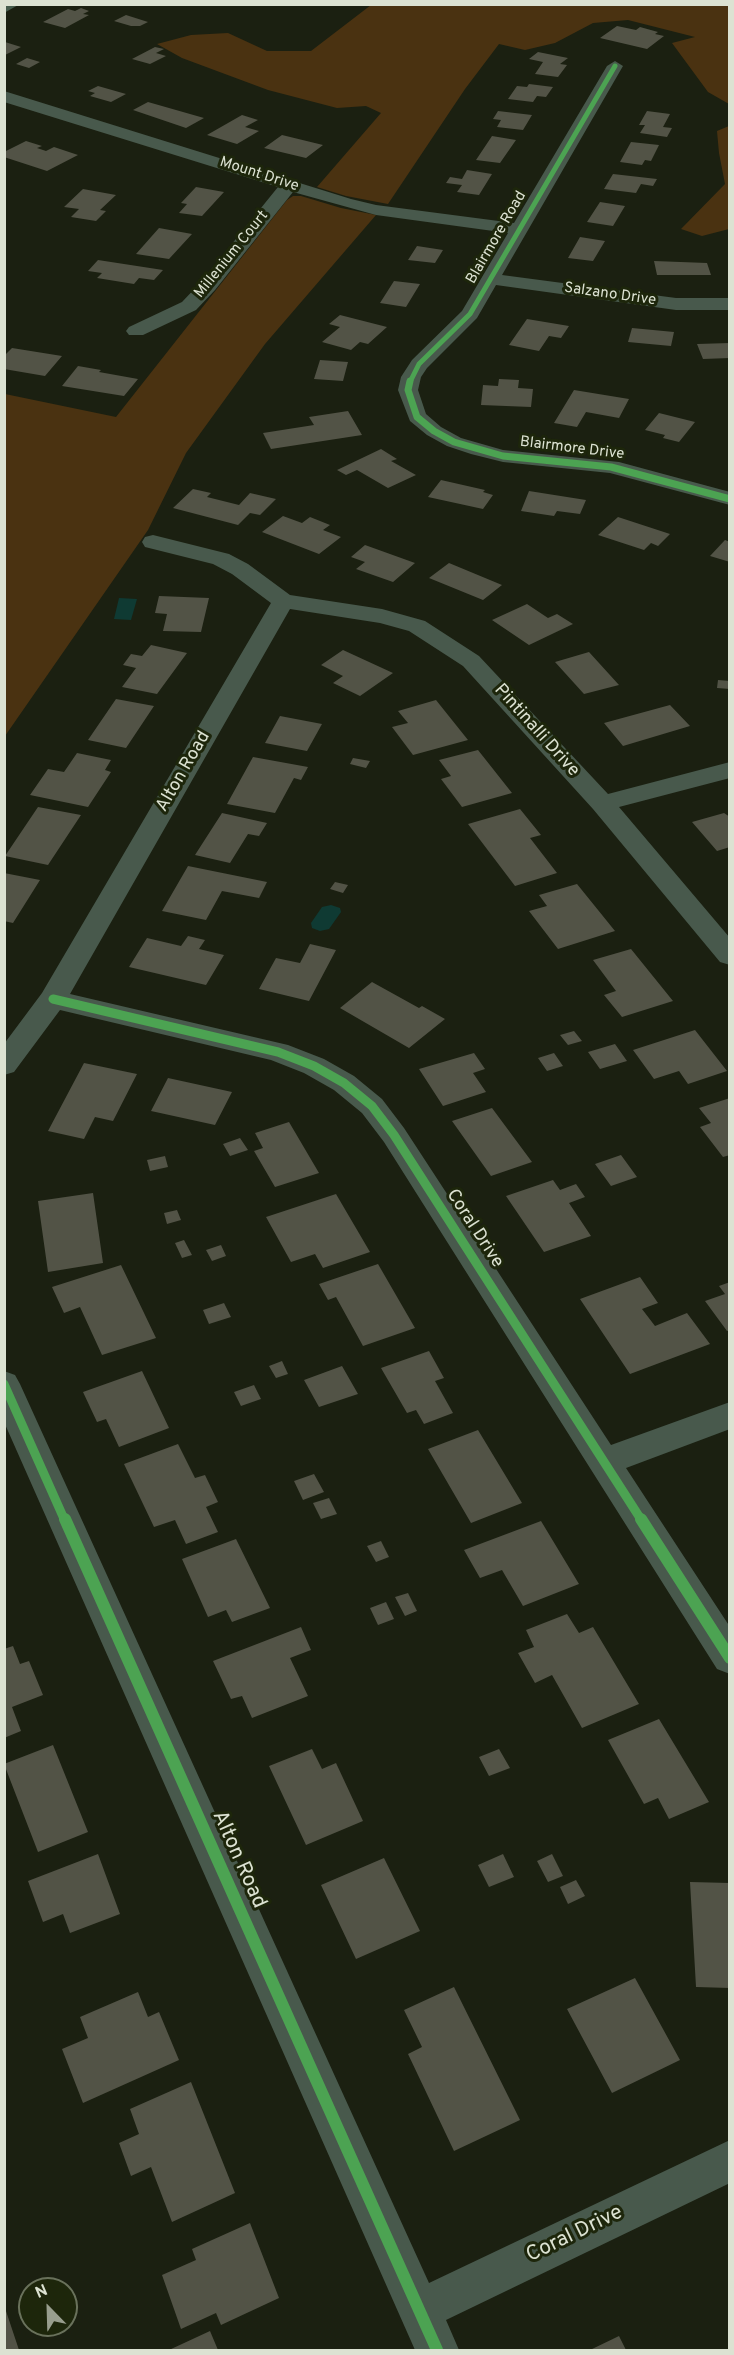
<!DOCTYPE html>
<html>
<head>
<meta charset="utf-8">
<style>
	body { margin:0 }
	#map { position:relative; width:734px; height:2355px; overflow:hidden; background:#1b2011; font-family:Overpass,sans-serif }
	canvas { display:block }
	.frame { position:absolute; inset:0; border:6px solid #dce2d2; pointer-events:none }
	.north { position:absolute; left:18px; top:2277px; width:60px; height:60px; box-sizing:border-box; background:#1d260b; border:2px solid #69715b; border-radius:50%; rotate:337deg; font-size:16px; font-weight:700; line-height:24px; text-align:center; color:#dce2d2 }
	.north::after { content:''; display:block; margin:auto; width:21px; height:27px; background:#989e8e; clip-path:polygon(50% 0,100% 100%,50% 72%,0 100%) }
</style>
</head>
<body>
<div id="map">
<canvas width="734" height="2355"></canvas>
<div class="frame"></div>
<div class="north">N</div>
</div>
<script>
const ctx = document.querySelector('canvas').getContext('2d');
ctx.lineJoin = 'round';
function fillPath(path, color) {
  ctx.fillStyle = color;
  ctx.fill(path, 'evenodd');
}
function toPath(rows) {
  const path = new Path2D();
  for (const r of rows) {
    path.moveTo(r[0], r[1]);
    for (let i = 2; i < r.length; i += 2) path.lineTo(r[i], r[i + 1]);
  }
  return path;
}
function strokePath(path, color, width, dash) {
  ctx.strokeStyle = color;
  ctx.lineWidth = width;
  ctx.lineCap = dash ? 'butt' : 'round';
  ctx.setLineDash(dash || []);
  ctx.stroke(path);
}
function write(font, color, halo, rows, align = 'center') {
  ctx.font = font + ' Overpass,sans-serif';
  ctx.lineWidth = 6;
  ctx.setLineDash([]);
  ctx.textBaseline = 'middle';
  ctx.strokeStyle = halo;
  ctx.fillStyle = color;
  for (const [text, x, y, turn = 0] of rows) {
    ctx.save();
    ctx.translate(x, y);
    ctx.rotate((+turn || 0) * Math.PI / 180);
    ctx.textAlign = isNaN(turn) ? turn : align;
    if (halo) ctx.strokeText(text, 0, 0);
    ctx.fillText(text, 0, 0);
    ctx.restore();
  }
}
const green = toPath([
	[371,5,729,5,729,104,708,92,672,43,695,37,628,20,593,23,555,43,525,50,499,44,465,89,388,204,346,196,317,187,381,113,366,106,337,108,268,90,182,58,157,44,191,35,228,33,267,51,311,51],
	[729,126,729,229,702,236,681,229,725,184,719,153,717,131],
	[293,196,301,196,341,208,376,215,265,344,186,453,148,530,5,736,5,394,116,417,287,200]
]);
const water = toPath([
	[119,598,137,599,131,620,114,619],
	[331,905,340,908,341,912,329,929,320,931,312,928,311,923,322,907]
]);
const building = toPath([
	[81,8,89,11,83,14,89,15,65,28,43,22,68,9,75,11],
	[126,15,148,22,140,26,131,26,114,21],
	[617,26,636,30,640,27,658,32,655,34,664,36,647,49,600,38],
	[5,42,21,47,5,55],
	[155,47,164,49,156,53,166,56,150,64,132,59],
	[538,52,568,58,560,64,567,65,558,77,535,74,543,62,529,59],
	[27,58,40,62,29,68,16,64],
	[529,84,553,87,546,97,537,96,533,102,508,99,517,86,527,87],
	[98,86,126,94,111,102,90,96,95,93,88,91],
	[148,102,204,118,186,128,133,110],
	[498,111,532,115,523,130,497,127,501,120,493,119],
	[647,111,670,114,663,127,672,128,667,137,640,133,645,125,639,125],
	[242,115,258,120,245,127,259,131,237,144,207,135],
	[282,135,323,145,306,158,264,148],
	[492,136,516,140,500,163,476,160],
	[26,141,42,146,37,148,46,151,54,147,78,155,47,171,4,157,4,152],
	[631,142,659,145,651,161,645,160,642,165,620,162],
	[467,170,492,174,479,195,457,192,462,185,446,183,450,177,462,179],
	[613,174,657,179,653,186,641,184,636,193,604,189],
	[196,187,224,192,202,216,179,213,187,204,181,203],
	[83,189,116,195,100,210,106,211,96,221,71,217,79,209,64,207],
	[600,202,625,206,613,226,587,222],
	[159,228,192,234,169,259,136,254],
	[580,237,605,241,593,261,568,258],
	[417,246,443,250,435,263,408,260],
	[98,260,163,270,154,280,139,278,134,284,97,278,102,273,88,271],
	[654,261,707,263,711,275,657,275],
	[394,281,420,284,406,307,380,303],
	[340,315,387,327,368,344,360,342,351,350,322,342,340,327,329,324],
	[527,319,569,326,561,338,549,336,539,351,509,345],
	[632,328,674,332,671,346,628,342],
	[730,343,730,358,703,359,697,344],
	[12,348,62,356,45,376,4,369,4,356],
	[320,360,348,362,343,381,314,379],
	[78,366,101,370,99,372,138,379,124,396,62,386],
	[499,379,519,380,518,388,533,389,531,407,481,405,483,385,498,386],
	[574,390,629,399,619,418,586,412,577,427,554,423],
	[348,411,362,435,271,449,263,433,314,425,309,417],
	[659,413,695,422,679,442,663,438,665,435,645,430],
	[381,449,397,459,391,461,416,475,388,488,357,470,346,475,337,470],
	[441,480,485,490,483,492,493,495,483,509,428,497],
	[193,489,211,493,207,497,239,505,250,493,276,499,260,515,250,513,238,525,173,508],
	[529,491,586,500,580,514,557,511,554,516,521,511],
	[283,516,302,523,310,517,330,525,323,530,341,537,319,554,262,532],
	[618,517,670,534,658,546,651,543,644,550,598,535],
	[725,540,730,542,730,562,710,556],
	[365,545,415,563,393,582,356,569,365,562,351,557],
	[449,563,502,585,483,600,429,578],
	[159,596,209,598,201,632,163,631,167,614,155,613],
	[527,604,548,618,557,614,573,624,529,645,492,620],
	[151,645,187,653,157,694,122,687,136,668,123,665,131,654,142,656],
	[343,650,393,673,360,696,333,683,343,676,321,665],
	[589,652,619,685,584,694,555,662],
	[718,680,730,681,730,689,717,688],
	[116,699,154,706,126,748,88,740],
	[436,700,468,740,413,755,392,727,408,723,398,711],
	[670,705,690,726,623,746,604,723],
	[280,716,322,724,307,751,265,743],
	[478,750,512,793,462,807,441,779,451,776,439,760],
	[77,753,111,760,105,770,111,772,88,807,30,795,48,769,64,772],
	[253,757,308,767,301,780,294,778,275,813,227,804],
	[353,758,370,761,366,768,350,764],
	[38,807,81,815,48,865,5,856],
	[520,809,541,835,530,838,557,873,515,886,468,824],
	[222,813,267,823,259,836,248,834,230,863,195,855],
	[724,813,730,817,730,847,717,851,692,822],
	[188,866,267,882,259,898,222,891,206,920,162,911],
	[4,873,40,880,13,923,4,921],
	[335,882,348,885,343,893,330,889],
	[577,884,615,931,558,949,529,911,547,906,539,895],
	[188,936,205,940,199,949,224,955,206,985,129,967,147,938,181,946],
	[310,944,336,950,309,1001,259,989,276,958,300,963],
	[631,949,673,1001,622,1017,604,995,616,991,593,960],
	[372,982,419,1008,422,1006,445,1019,409,1048,340,1008],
	[695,1030,727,1071,688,1084,679,1071,654,1079,633,1050],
	[574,1031,582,1041,568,1045,560,1035],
	[615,1044,627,1061,600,1069,588,1052],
	[474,1053,485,1069,473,1073,486,1092,443,1106,419,1069],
	[554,1053,563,1066,547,1071,538,1058],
	[84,1063,137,1074,113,1121,95,1117,84,1139,48,1131],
	[168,1078,232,1092,215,1125,151,1111],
	[730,1098,730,1155,723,1157,700,1127,711,1123,699,1108],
	[492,1108,532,1162,491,1176,452,1121],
	[289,1122,319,1173,275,1187,254,1151,263,1148,255,1133],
	[240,1138,248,1150,230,1156,223,1144],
	[621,1155,637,1177,611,1186,595,1164],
	[165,1156,168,1167,150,1171,147,1160],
	[553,1180,560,1190,576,1184,585,1197,569,1203,591,1236,544,1252,506,1196],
	[93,1193,103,1263,48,1272,38,1201],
	[336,1194,370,1252,323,1268,315,1254,291,1262,266,1217],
	[177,1210,181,1220,167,1224,164,1213],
	[184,1240,192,1255,182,1258,175,1243],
	[221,1245,226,1256,212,1261,206,1250],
	[378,1264,415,1328,363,1346,336,1297,328,1300,319,1284],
	[121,1265,156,1338,102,1355,80,1307,64,1313,52,1287],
	[640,1277,658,1303,642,1309,655,1326,687,1313,710,1344,630,1374,580,1299],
	[730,1282,730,1330,727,1331,705,1301,725,1294,719,1286],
	[224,1303,231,1317,209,1324,203,1310],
	[429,1351,444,1378,435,1381,453,1413,424,1424,416,1410,407,1413,381,1368],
	[282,1361,288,1374,276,1378,269,1366],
	[342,1366,358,1394,319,1407,304,1380],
	[142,1371,169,1428,119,1447,106,1419,97,1422,83,1392],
	[254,1385,261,1399,241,1406,234,1392],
	[478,1430,522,1503,471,1523,428,1449],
	[178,1444,195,1478,205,1475,218,1502,206,1507,218,1532,186,1544,175,1520,154,1527,124,1464],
	[314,1474,324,1492,303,1500,294,1481],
	[329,1498,337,1514,321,1519,313,1503],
	[541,1521,579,1584,523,1606,502,1570,480,1578,464,1550],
	[236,1539,270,1608,232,1622,226,1610,208,1617,182,1559],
	[381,1541,389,1557,376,1562,367,1546],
	[408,1593,417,1611,405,1616,395,1597],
	[386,1602,394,1619,378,1625,370,1608],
	[567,1614,579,1633,593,1627,639,1704,582,1728,552,1675,535,1683,518,1653,534,1647,526,1630],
	[301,1627,311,1650,290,1658,308,1696,252,1718,242,1696,231,1699,213,1661],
	[13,1646,20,1664,29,1661,43,1695,12,1707,21,1731,4,1738,4,1649],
	[659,1719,709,1802,669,1819,658,1798,644,1804,608,1740],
	[53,1745,88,1832,38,1852,4,1764],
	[312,1749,322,1769,336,1763,363,1821,306,1845,269,1766],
	[499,1749,510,1768,489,1776,479,1757],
	[98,1854,120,1914,70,1933,63,1914,43,1922,28,1881],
	[503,1854,514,1877,489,1887,478,1865],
	[552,1854,563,1876,548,1882,537,1861],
	[384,1858,420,1931,356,1959,321,1885],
	[576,1880,585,1896,568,1904,560,1887],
	[690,1882,730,1883,730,1988,696,1987],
	[635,1978,680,2060,612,2093,567,2009],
	[454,1987,520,2120,454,2151,408,2054,422,2047,404,2010],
	[138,1992,148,2017,159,2012,179,2060,83,2103,62,2049,88,2038,80,2017],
	[191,2082,235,2193,172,2222,151,2167,131,2176,119,2143,139,2134,130,2109],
	[250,2223,279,2298,221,2325,216,2313,181,2329,162,2275,196,2260,192,2249],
	[5,2308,19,2350,4,2350],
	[210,2331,218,2350,169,2350],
	[619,2336,626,2350,590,2350]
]);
const minor = toPath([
	[615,61,623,66,502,275,676,298,730,298,730,310,676,310,496,285,477,318,427,368,421,377,418,390,426,414,441,427,461,438,503,450,619,462,730,492,730,505,610,473,503,462,471,454,447,446,427,435,410,421,398,390,401,377,412,360,462,311,508,233,376,215,293,192,215,290,196,310,143,335,129,335,126,331,129,327,182,302,201,282,278,187,4,102,4,91,351,199,376,205,514,223,607,66,615,61],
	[153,535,229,554,248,564,290,595,382,609,425,621,479,656,608,794,730,762,730,778,619,807,730,938,730,965,720,962,593,809,463,666,409,631,380,623,290,609,70,994,288,1045,324,1059,354,1076,382,1099,404,1128,611,1445,730,1402,730,1429,626,1468,730,1627,730,1674,717,1669,384,1142,362,1113,334,1090,304,1073,271,1060,60,1010,14,1072,4,1075,4,1044,42,993,271,603,232,574,213,564,145,547,142,542,145,537,153,535],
	[4,1371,15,1375,20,1384,429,2283,730,2140,730,2183,446,2320,459,2350,415,2350,4,1422,4,1371]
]);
const secondary = toPath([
	[4,4,20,4,4,13,4,4]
]);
const cyclewayFar3 = toPath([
	[410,382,419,364,470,314,615,66]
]);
const cyclewayFar2 = toPath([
	[410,381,408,390,417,417,434,431,454,442,503,456,611,467,730,499]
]);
const cyclewayFar1 = toPath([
	[53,999,278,1052,314,1066,344,1083,372,1106,394,1135,642,1521],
	[4,1384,65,1521]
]);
const cycleway = toPath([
	[65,1519,437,2350],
	[641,1519,730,1658]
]);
const farStreetnames = [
	["Mount Drive",259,175,18],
	["Blairmore Road",497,238,-60],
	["Millenium Court",232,255,-51],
	["Salzano Drive",610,295,8],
	["Blairmore Drive",572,449,7]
];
const streetNames = [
	["Pintinalli Drive",536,731,48],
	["Alton Road",184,772,-60],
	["Coral Drive",474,1229,57]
];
const nearStreetnames = [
	["Alton Road",238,1860,66],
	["Coral Drive",575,2235,-26]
];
fillPath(green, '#4a3211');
fillPath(water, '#0f3a33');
fillPath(building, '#525346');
fillPath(minor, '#48594c');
fillPath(secondary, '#465c4c');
strokePath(cyclewayFar3, '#4ca352', 5);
strokePath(cyclewayFar2, '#4ca352', 7);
strokePath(cyclewayFar1, '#4ca352', 9);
strokePath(cycleway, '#4ca352', 12);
write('15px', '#dce2d2', '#1d260b', farStreetnames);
write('18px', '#dce2d2', '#1d260b', streetNames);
write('21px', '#dce2d2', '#1d260b', nearStreetnames);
</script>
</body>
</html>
